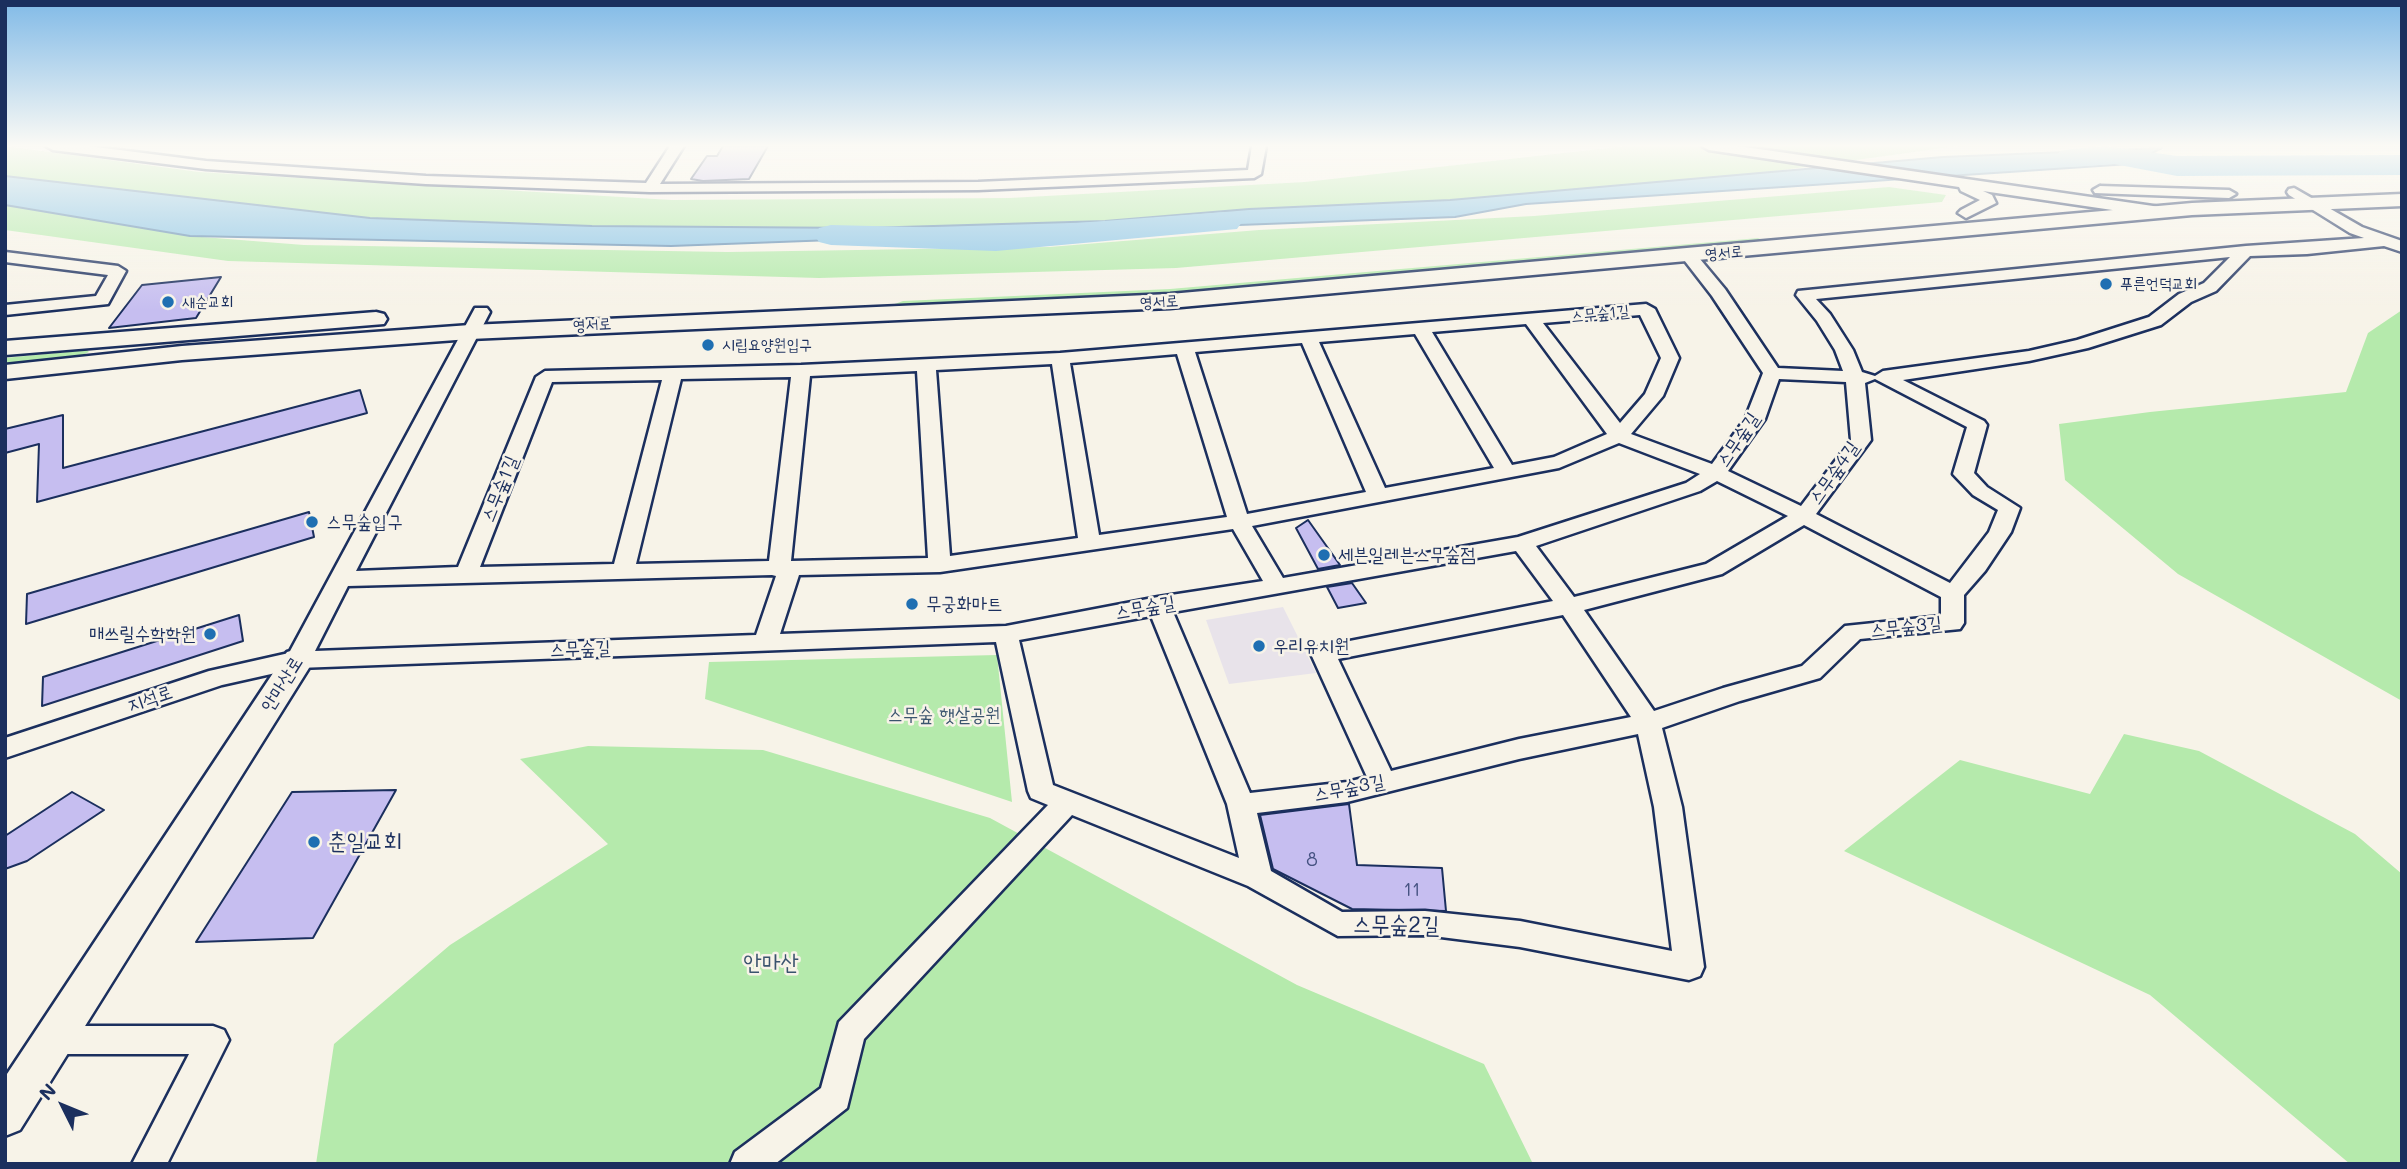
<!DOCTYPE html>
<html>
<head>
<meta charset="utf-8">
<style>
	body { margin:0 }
	#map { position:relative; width:2407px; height:1169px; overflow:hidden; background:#f7f3e8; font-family:Mali,sans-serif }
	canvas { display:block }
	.frame { position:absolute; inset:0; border:7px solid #1b2f5e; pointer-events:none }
	.north { position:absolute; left:28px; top:1071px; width:70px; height:70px; -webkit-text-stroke:5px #f7f3e8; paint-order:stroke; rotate:313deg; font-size:19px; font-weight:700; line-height:28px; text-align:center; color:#1b2f5e }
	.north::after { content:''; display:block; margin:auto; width:24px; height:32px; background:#1b2f5e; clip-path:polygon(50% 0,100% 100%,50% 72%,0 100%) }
</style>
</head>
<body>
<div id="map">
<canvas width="2407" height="1169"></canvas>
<div class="frame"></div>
<div class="north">N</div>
</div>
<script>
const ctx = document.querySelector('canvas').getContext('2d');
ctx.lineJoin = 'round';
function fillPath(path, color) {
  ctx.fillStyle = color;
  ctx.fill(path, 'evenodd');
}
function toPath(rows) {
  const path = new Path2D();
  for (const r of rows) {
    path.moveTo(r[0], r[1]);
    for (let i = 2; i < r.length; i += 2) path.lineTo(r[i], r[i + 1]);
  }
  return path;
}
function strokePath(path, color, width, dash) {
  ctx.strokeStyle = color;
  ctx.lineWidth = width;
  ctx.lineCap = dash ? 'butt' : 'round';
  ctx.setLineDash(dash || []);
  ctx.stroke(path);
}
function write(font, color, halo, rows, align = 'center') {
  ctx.font = font + ' Mali,"Poor Story",sans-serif';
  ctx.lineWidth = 5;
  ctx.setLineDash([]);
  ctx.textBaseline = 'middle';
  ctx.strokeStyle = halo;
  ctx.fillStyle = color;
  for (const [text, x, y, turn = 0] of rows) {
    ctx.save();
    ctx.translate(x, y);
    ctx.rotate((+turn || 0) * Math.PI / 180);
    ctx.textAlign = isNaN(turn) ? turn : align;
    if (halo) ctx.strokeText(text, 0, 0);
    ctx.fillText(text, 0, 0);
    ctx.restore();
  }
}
const built = toPath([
	[1283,607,1316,673,1229,684,1206,620]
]);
const green = toPath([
	[5,146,199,172,672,200,1009,198,1305,182,1626,146,1958,146,1630,191,1349,213,865,228,592,226,370,218,5,176],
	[1889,187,1946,195,1942,202,1176,268,819,278,228,261,5,230,5,205,190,236,304,245,728,252,1049,247,1259,230,1534,216],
	[1758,238,1763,240,1762,243,1169,295,893,307,892,305,903,301,1170,289],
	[2402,310,2402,701,2178,574,2065,480,2059,424,2150,412,2346,392,2368,333],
	[87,350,89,352,75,358,5,365,5,358],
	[997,655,1012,802,705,699,709,662],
	[2124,734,2199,751,2355,834,2402,874,2402,1164,2350,1164,2150,995,1844,851,1960,760,2090,794],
	[588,746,763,750,990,818,1297,985,1484,1064,1533,1164,316,1164,334,1044,450,945,608,844,520,759]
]);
const water = toPath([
	[2162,148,2130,164,1526,204,1455,217,671,246,190,236,5,205,5,176,370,218,592,226,865,228,1105,221,1249,209,1450,200,1943,157,2162,148]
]);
const river = toPath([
	[2106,146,2177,156,2402,155,2402,175,2177,176,2114,164,2071,167,2060,165,2055,158,2060,151,2071,149,2106,146],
	[1225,212,1237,215,1242,222,1237,229,996,251,831,245,819,242,814,235,819,228,831,225,996,229,1225,212]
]);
const building = toPath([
	[723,146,768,146,749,179,703,181,691,179,707,156,717,156,723,146],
	[221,277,196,318,109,328,142,285,221,277],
	[360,390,367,413,37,502,39,444,5,453,5,429,63,415,63,468,360,390],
	[309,512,314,537,26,624,27,594,309,512],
	[1308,520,1340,565,1318,569,1296,528,1308,520],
	[1352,583,1366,603,1338,608,1327,587,1352,583],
	[239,615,243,641,42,706,43,677,239,615],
	[396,790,313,938,196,942,292,792,396,790],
	[72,792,104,810,27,861,5,869,5,836,72,792],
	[1349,804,1357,865,1442,868,1446,911,1352,909,1273,869,1260,815,1349,804]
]);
const minor = toPath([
	[46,146,88,146,206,161,426,176,646,183,670,146,684,146,660,184,978,182,1248,170,1252,146,1266,146,1261,174,1254,178,978,190,650,192,426,184,206,169,53,150,46,146],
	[1702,146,1738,146,2160,207,2168,212,2160,217,1983,191,1992,195,1996,203,1966,218,1958,213,1961,210,1980,200,1961,191,1959,187,1709,150,1702,146],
	[2100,186,2229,190,2236,194,2229,198,2095,193,2093,190,2100,186],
	[2294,188,2362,227,2402,241,2402,252,2384,246,2307,254,2250,256,2216,291,2191,302,2161,325,2088,348,2029,361,1903,380,1984,421,1987,425,1974,473,1987,487,2020,508,2011,532,1985,571,1964,595,1964,623,1960,629,1860,639,1820,678,1740,701,1662,728,1682,807,1704,967,1700,976,1689,980,1520,947,1425,935,1338,936,1248,886,1072,815,864,1039,847,1108,775,1164,730,1164,735,1152,821,1088,839,1022,1048,805,1031,798,1028,791,996,642,298,668,222,685,5,758,5,738,209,671,289,653,475,308,487,308,490,312,356,571,458,567,536,377,545,371,801,365,1060,353,1646,304,1655,309,1679,358,1663,396,1631,434,1712,464,1745,419,1763,373,1712,296,1681,256,1683,253,1695,253,1725,289,1778,368,1843,371,1835,350,1817,321,1796,295,1798,291,2246,246,2364,238,2350,233,2289,195,2287,192,2289,189,2294,188],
	[2230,257,2204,283,2179,294,2149,317,2077,340,2029,351,1883,371,1875,376,1862,372,1853,350,1830,314,1816,299,2230,257],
	[1640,315,1661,358,1645,394,1620,423,1543,323,1640,315],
	[1526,324,1607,434,1554,457,1512,465,1432,332,1526,324],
	[1415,334,1494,468,1385,488,1319,342,1415,334],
	[1302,343,1366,492,1247,514,1195,352,1302,343],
	[1177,354,1227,517,1099,535,1070,363,1177,354],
	[1052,364,1078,538,950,556,936,370,1052,364],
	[917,371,928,558,791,561,810,376,917,371],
	[791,377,769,561,636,564,681,379,791,377],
	[1779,379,1846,382,1851,440,1801,506,1728,471,1765,419,1779,379],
	[1875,379,1967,427,1953,474,1973,495,1998,510,1989,532,1950,583,1816,514,1871,440,1865,383,1875,379],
	[662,380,614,564,480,567,552,382,662,380],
	[1619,443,1700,474,1686,483,1518,537,1283,578,1252,526,1559,468,1619,443],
	[1717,481,1788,516,1706,564,1574,597,1536,546,1700,491,1717,481],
	[1804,525,1941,597,1941,616,1845,626,1802,666,1723,688,1654,711,1584,610,1722,574,1804,525],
	[1233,529,1263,581,1158,597,1006,626,780,634,799,575,940,572,1233,529],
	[1516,551,1553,601,1314,648,1311,654,1367,777,1347,782,1250,793,1173,612,1516,551],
	[772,575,776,576,756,635,315,651,348,586,772,575],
	[1563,615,1631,717,1519,739,1391,771,1338,659,1563,615],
	[1151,616,1227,804,1239,858,1053,785,1019,640,1151,616],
	[1638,734,1654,807,1672,951,1520,921,1425,911,1342,912,1271,871,1257,813,1347,802,1519,759,1638,734],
	[5,252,118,266,126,271,108,304,5,315,5,305,96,296,108,275,5,262,5,252],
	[53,1026,213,1026,224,1030,229,1040,167,1164,132,1164,189,1054,53,1054,42,1050,37,1040,42,1030,53,1026]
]);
const tertiary = toPath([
	[2402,194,2402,206,2192,215,1170,308,470,339,182,360,5,379,5,365,182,346,470,325,1170,294,2192,203,2402,194],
	[376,312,384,314,387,319,384,324,5,355,5,341,376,312],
	[298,649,309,652,314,660,20,1130,5,1136,5,1077,287,652,298,649]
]);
const markers = [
	[2106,284,7,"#1f6fb2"],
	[168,302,7,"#1f6fb2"],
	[708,345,7,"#1f6fb2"],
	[312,522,7,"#1f6fb2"],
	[1324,555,7,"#1f6fb2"],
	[912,604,7,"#1f6fb2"],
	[210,634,7,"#1f6fb2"],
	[1259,646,7,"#1f6fb2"],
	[314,842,7,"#1f6fb2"]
];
const farStreetnames = [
	["영서로",1724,253,-5],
	["영서로",1159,302,-3],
	["스무숲1길",1600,314,-6],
	["영서로",592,325,-3]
];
const farPoinames = [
	["푸른언덕교회",2120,284],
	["새순교회",182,302],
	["시립요양원입구",722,345]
];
const streetNames = [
	["스무숲길",1738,440,-56],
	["스무숲4길",1834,473,-55],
	["스무숲1길",500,489,-68],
	["스무숲길",1145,608,-10],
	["스무숲3길",1906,627,-6],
	["스무숲길",580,649,-2],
	["안마산로",282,684,-58],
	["지석로",150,699,-19],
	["스무숲3길",1349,788,-11]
];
const poiNames = [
	["스무숲입구",326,522],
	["세븐일레븐스무숲점",1338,555],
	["무궁화마트",926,604],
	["매쓰릴수학학원",196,634,"right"],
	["우리유치원",1273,646]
];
const parkNames = [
	["스무숲 햇살공원",944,715]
];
const nearNumbernames = [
	["8",1312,860],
	["11",1412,890]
];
const nearPoinames = [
	["춘일교회",328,842]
];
const nearStreetnames = [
	["스무숲2길",1396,925,1]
];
const nearParknames = [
	["안마산",771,963]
];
fillPath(built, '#e8e3ea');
fillPath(green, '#b5eaac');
fillPath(water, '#87c3e6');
strokePath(water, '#5c88b0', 2);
fillPath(river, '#87c3e6');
fillPath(building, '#c6bef0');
strokePath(building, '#1b2f5e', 2);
strokePath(minor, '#1b2f5e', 5);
strokePath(tertiary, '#1b2f5e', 5);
fillPath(minor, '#f7f3e8');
fillPath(tertiary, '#f7f3e8');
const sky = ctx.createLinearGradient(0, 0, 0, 310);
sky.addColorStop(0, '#81bae7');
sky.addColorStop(0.47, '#fbfaf5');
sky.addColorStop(1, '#fbfaf500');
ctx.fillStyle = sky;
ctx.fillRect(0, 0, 2407, 310);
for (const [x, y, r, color] of markers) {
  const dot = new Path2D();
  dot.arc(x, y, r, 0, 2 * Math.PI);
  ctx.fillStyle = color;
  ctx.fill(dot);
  strokePath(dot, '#f7f3e8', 2.5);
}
write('16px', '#1b2f5e', '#f7f3e8', farStreetnames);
write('16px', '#1b2f5e', '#f7f3e8', farPoinames, 'left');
write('19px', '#1b2f5e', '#f7f3e8', streetNames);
write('19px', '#1b2f5e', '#f7f3e8', poiNames, 'left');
write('19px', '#3a546e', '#f7f3e8', parkNames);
write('19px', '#465382', null, nearNumbernames);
write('23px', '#1b2f5e', '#f7f3e8', nearPoinames, 'left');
write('23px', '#1b2f5e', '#f7f3e8', nearStreetnames);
write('23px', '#3a546e', '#f7f3e8', nearParknames);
</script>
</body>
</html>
